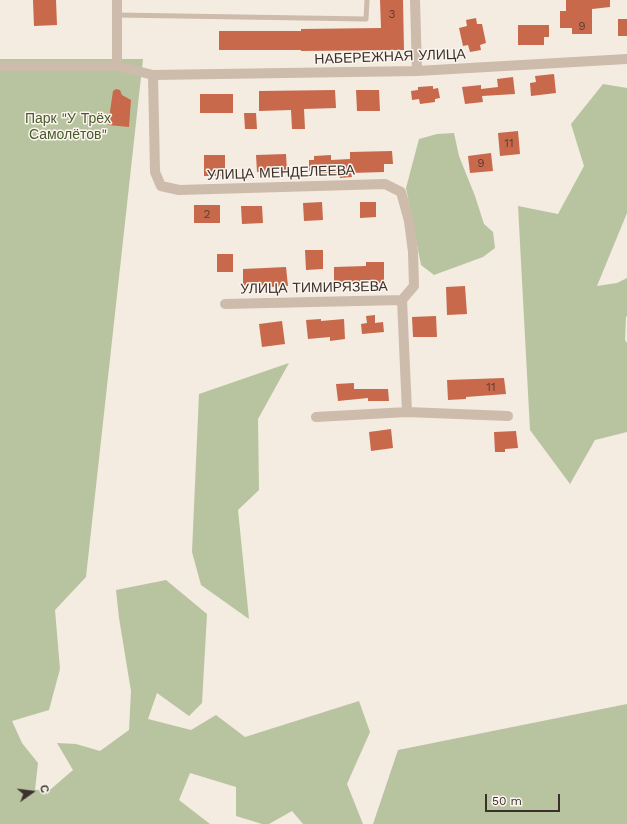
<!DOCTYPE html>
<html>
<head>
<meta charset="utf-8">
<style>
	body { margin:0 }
	#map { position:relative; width:627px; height:824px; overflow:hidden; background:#f4ebe1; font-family:"Work Sans",sans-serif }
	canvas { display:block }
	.north { position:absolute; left:12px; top:772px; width:40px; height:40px; -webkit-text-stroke:3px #fbf5ee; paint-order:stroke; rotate:76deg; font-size:11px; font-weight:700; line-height:16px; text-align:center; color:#3b302b }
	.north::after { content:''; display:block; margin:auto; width:14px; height:18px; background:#3b302b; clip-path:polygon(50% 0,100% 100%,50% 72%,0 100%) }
	.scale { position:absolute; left:485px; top:794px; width:75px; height:18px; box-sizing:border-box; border:2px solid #3b302b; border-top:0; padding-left:5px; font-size:12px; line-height:14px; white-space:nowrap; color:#3b302b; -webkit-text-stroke:3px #fbf5ee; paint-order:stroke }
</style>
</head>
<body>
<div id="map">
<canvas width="627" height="824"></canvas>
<div class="north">С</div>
<div class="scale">50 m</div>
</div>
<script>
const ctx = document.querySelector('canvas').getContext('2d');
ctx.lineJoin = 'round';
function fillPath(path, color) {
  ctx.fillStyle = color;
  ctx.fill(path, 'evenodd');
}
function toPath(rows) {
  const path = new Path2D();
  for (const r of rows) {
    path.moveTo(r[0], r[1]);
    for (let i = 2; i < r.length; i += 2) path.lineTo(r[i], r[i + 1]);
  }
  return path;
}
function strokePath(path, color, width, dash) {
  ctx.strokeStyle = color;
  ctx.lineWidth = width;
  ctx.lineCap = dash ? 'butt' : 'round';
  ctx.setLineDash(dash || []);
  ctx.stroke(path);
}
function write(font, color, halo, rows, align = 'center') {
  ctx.font = font + ' "Work Sans",sans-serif';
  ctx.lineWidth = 3;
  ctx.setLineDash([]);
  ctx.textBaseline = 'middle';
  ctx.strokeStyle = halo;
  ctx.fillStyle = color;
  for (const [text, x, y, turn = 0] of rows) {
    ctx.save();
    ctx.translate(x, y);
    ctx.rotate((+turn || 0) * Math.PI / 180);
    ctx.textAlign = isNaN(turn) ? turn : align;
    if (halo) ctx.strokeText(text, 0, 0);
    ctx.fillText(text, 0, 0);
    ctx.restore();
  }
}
const green = toPath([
	[0,59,143,59,86,577,55,610,60,669,49,710,12,721,22,743,38,763,35,790,51,789,73,770,57,743,76,744,100,751,129,730,131,691,119,618,116,590,166,580,207,614,202,703,189,716,157,693,148,719,191,730,216,715,245,737,359,701,370,732,347,784,363,824,303,824,292,811,269,824,262,824,236,816,236,787,190,773,179,800,210,824,0,824],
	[603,84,627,88,627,213,597,286,617,283,627,278,627,316,626,317,625,340,627,343,627,432,595,440,570,484,530,430,518,206,558,214,584,166,571,124],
	[454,133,459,156,475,196,484,224,493,232,495,248,483,257,434,275,421,265,406,188,419,139,437,134],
	[289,363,258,419,259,490,238,510,249,619,201,585,192,552,199,394],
	[627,704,627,824,373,824,398,750]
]);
const building = toPath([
	[33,0,56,0,57,25,34,26],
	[380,0,403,0,404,50,301,51,301,50,219,50,219,31,301,31,301,29,381,28],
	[566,0,610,0,610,7,592,9,592,34,572,34,572,28,560,28,560,11,566,11],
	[476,18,477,24,482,24,486,43,480,45,481,50,470,52,468,45,463,46,459,28,467,26,466,20],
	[618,19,627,19,627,36,618,36],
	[518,25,549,25,549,37,544,37,544,45,518,45],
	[554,74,556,93,531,96,530,83,536,82,535,76],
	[513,77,515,94,482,96,483,102,465,104,462,87,481,85,481,89,498,87,497,79],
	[433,86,433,89,438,88,440,98,435,99,435,102,420,104,419,99,412,100,411,91,418,90,418,87],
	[116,89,120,90,122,95,131,100,129,127,108,125,113,91],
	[335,90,336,108,304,109,305,129,292,129,291,110,259,111,259,91],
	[356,90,379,90,380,111,357,111],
	[200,94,233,94,233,113,200,113],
	[244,113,256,113,257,129,245,129],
	[518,131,520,154,500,156,498,133],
	[392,151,393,164,384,164,384,172,351,173,352,177,340,178,339,174,315,174,315,170,309,171,309,160,314,160,314,156,331,155,331,160,350,159,350,152],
	[491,153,493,171,470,173,468,156],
	[286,154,287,171,257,172,256,155],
	[204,155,225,155,225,176,204,176],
	[322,202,323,220,304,221,303,203],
	[360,202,376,202,376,217,360,218],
	[194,205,220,205,220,223,194,223],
	[241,206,262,206,263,223,242,224],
	[305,250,323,250,323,269,306,270],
	[217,254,233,254,233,272,217,272],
	[366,262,384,262,384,283,334,284,334,267,366,266],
	[286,267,288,286,270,287,270,285,243,286,243,269],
	[465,286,467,314,447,315,446,287],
	[375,315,375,323,383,322,384,332,362,334,361,324,367,323,366,316],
	[436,316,437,337,413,337,412,317],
	[321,319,321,321,344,319,345,339,330,341,330,337,308,339,306,320],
	[282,321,285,344,262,347,259,324],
	[504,378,506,394,466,397,466,399,448,400,447,380],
	[354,383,354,389,388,389,389,401,368,401,368,398,338,401,336,384],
	[391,429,393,448,371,451,369,432],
	[516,431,518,448,505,449,505,452,495,452,494,432]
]);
const service = toPath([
	[117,15,366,19,367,0]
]);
const minor = toPath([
	[415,0,417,71],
	[0,66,117,66,153,75,417,71,627,59],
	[117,66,117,0],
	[153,75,155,172,161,186,179,190,385,184,401,192,409,221,413,252,414,286,402,300,407,412],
	[225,304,402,300],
	[316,417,407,412,508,416]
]);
const numberNames = [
	["3",392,14],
	["9",582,26],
	["11",509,143],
	["9",481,163],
	["2",207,214],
	["11",491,387]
];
const streetNames = [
	["НАБЕРЕЖНАЯ УЛИЦА",390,57,-2],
	["УЛИЦА МЕНДЕЛЕЕВА",281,173,-2],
	["УЛИЦА ТИМИРЯЗЕВА",314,288,-1]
];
const parkNames = [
	["Парк \"У Трёх",68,119],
	["Самолётов\"",68,135]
];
fillPath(green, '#b8c4a0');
fillPath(building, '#c8694b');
strokePath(service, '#cdbbac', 5);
strokePath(minor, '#cdbbac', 10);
write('12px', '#5e3e33', null, numberNames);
write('14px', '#3b302b', '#fbf5ee', streetNames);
write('14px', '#4a5a2e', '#fbf5ee', parkNames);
</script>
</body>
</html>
